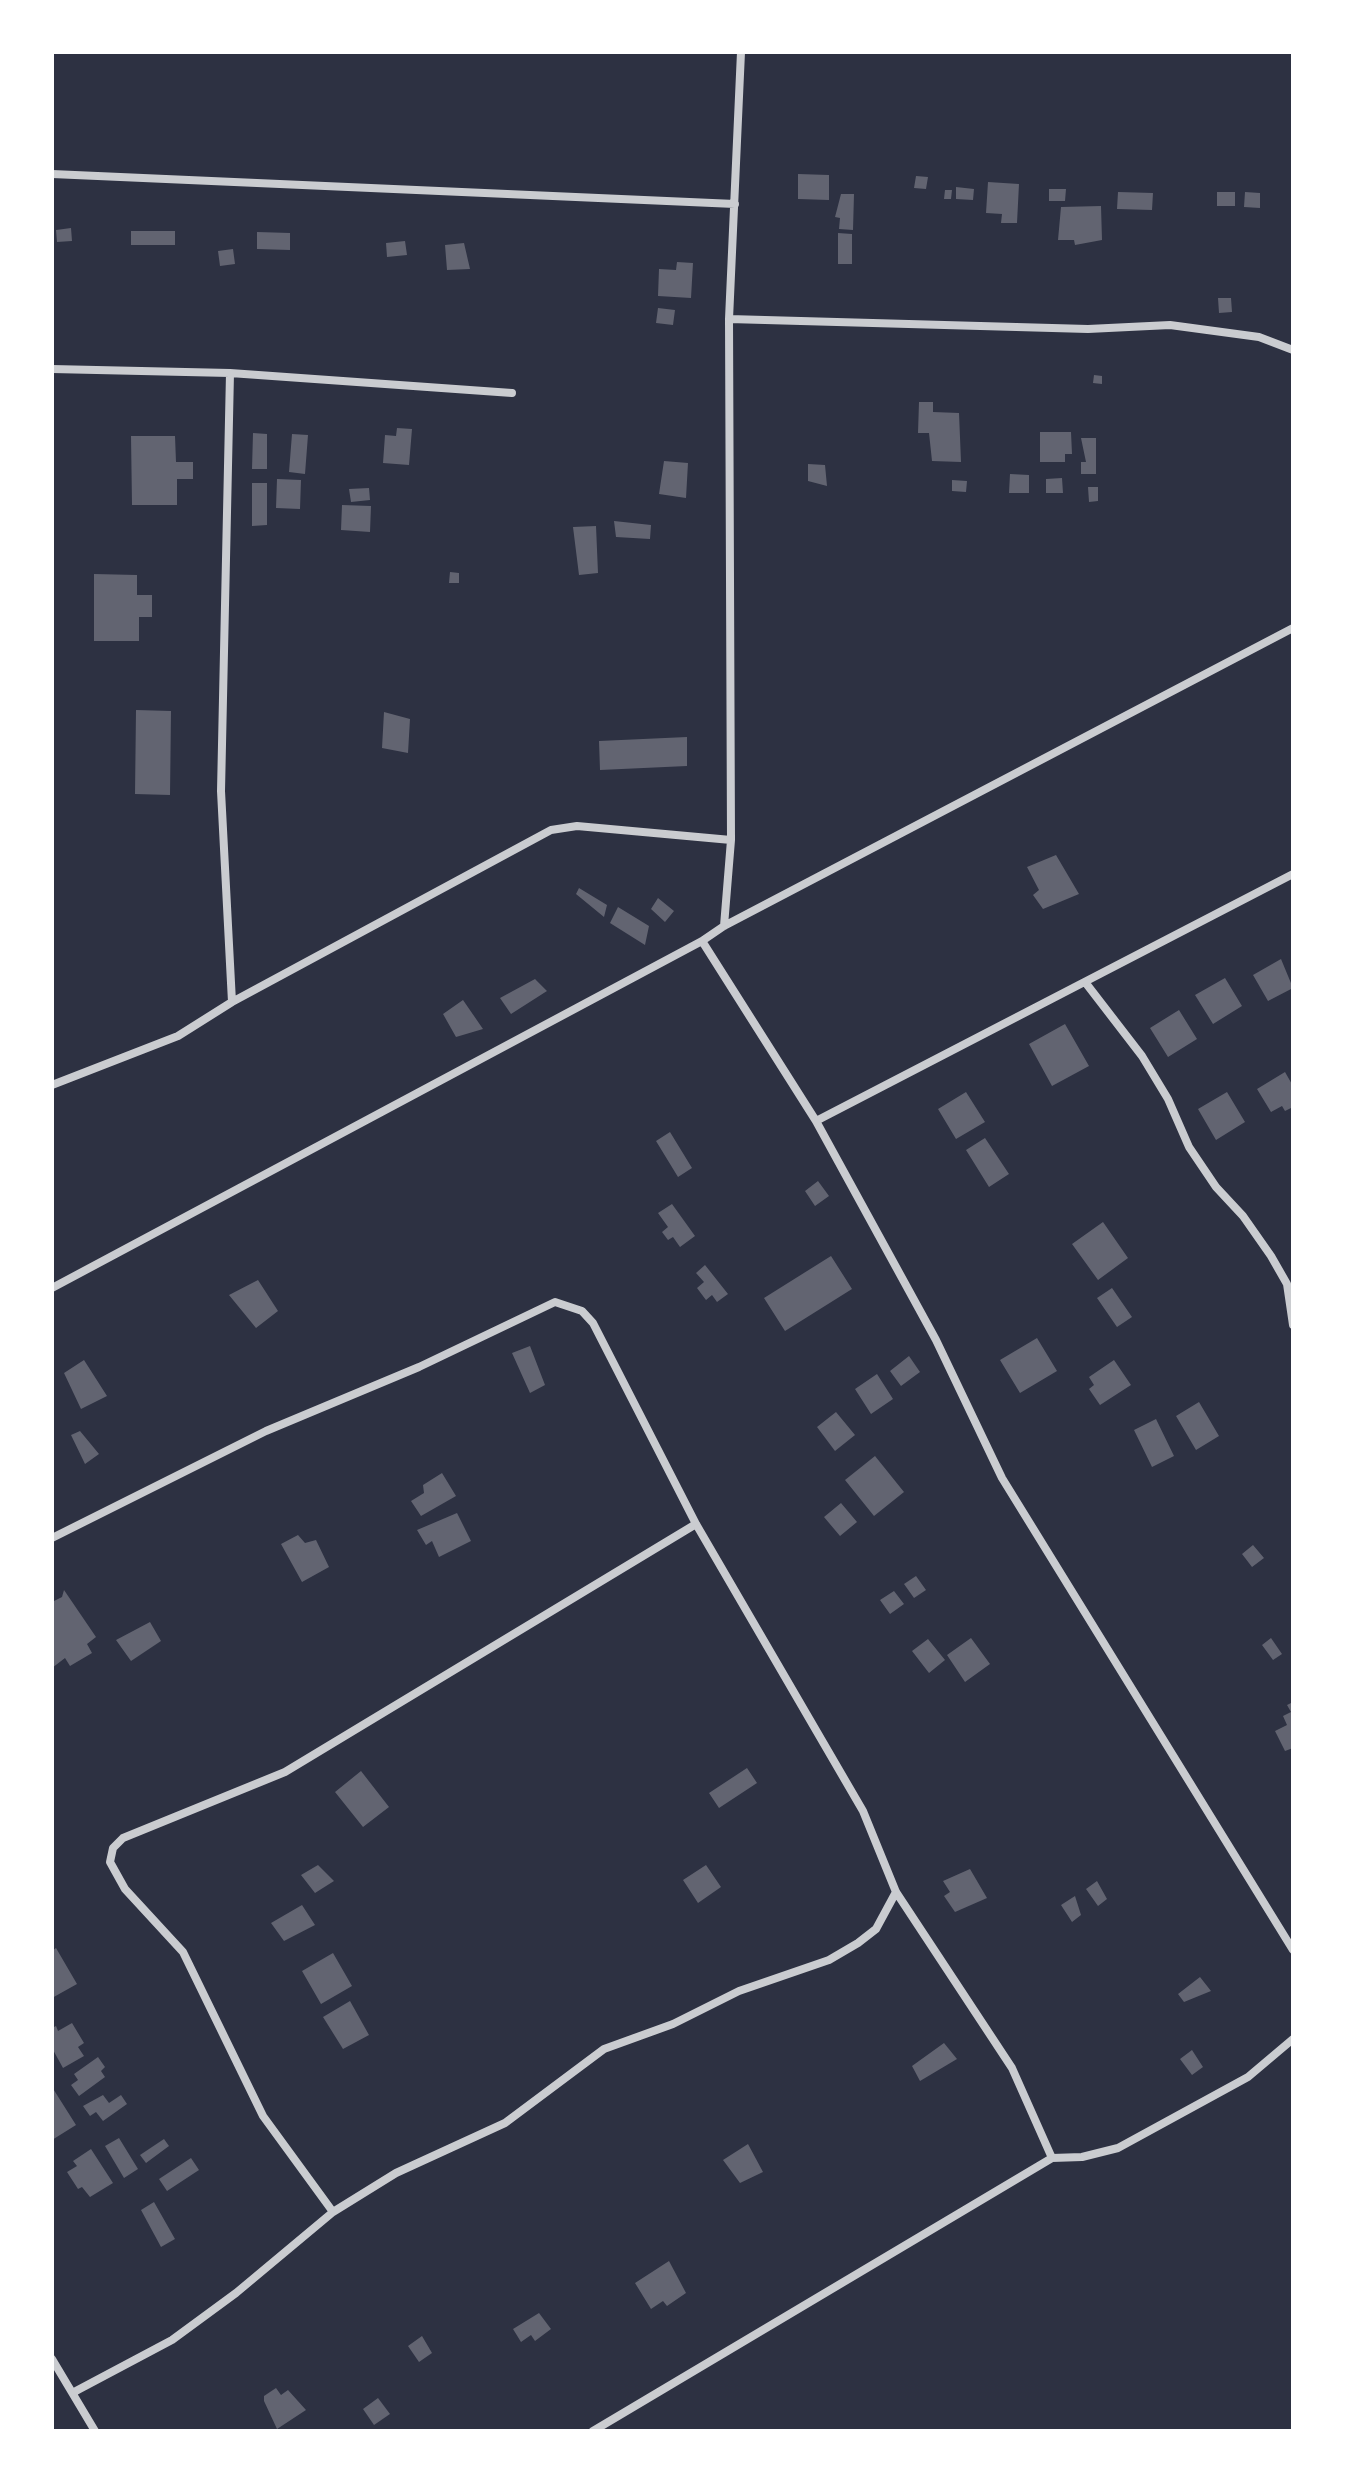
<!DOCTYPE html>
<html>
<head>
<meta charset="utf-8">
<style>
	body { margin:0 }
	#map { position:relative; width:1345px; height:2483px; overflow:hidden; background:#2d3142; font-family:Cabin,sans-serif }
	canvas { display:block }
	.frame { position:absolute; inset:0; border:54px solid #fff; pointer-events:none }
</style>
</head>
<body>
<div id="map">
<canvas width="1345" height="2483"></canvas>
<div class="frame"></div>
</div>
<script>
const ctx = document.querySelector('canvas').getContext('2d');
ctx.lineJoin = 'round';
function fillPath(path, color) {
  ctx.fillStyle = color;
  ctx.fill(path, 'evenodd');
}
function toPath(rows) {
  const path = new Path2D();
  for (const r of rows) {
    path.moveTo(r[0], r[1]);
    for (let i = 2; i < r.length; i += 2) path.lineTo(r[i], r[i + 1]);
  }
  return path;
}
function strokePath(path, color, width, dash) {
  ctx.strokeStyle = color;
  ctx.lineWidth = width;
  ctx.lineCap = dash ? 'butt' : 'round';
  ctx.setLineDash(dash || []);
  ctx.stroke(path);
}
const building = toPath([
	[798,174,829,175,829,200,798,199],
	[916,176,928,177,926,189,914,188],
	[988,182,1019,184,1017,223,1001,223,1002,214,986,213],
	[956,187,974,189,973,200,956,199],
	[1049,189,1066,189,1065,201,1049,201],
	[945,190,952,190,951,199,944,199],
	[1118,192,1153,193,1152,210,1117,209],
	[1217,192,1235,192,1235,206,1217,206],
	[1245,192,1260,193,1260,208,1244,207],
	[841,194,854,194,853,230,839,229,840,218,835,217],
	[1101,206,1102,240,1075,245,1074,240,1058,240,1061,207],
	[71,228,72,241,57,242,56,230],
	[131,231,175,231,175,245,131,245],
	[257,232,290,233,290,250,257,249],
	[838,233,852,234,852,264,838,264],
	[405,241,407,255,387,257,386,243],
	[464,243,470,269,447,270,445,245],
	[233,249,235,264,220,266,218,251],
	[677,262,693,263,691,298,658,296,659,269,676,270],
	[1218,298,1231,298,1232,312,1219,313],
	[658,308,675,310,673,325,656,323],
	[1094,375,1102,376,1102,384,1093,383],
	[919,402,933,402,933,412,959,413,961,462,932,461,929,433,918,433],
	[397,428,412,429,409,465,383,463,385,435,396,436],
	[1040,432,1071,432,1072,454,1065,454,1065,462,1040,462],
	[253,433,267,434,267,469,252,469],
	[292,434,308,435,305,474,289,472],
	[131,436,175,436,176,462,193,462,193,479,177,479,177,505,132,505],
	[1081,438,1096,438,1096,474,1081,474,1081,462,1086,462],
	[664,461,688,463,686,498,659,494],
	[808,464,825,465,827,486,808,481],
	[1010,474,1029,475,1029,493,1009,493],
	[1062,478,1063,493,1046,493,1046,479],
	[277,479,301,480,300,509,276,508],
	[952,480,967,481,966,492,952,491],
	[252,483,267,483,267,525,252,526],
	[1088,487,1098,487,1098,501,1089,502],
	[369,488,370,500,351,502,349,489],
	[342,505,371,506,370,532,341,530],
	[614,521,651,525,650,539,616,537],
	[596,526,598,573,579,575,573,527],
	[450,572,459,573,459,583,449,583],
	[94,574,137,575,137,595,152,595,152,617,139,617,139,641,94,641],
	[136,710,171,711,170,795,135,794],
	[384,712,410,719,408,753,382,748],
	[687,737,687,766,600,770,599,741],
	[1056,855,1079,894,1043,909,1033,895,1039,890,1027,867],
	[579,888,607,905,604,917,576,894],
	[658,898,674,911,665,922,651,909],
	[618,907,649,926,645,945,610,923],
	[1281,959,1293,988,1268,1001,1253,975],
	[1225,978,1242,1006,1213,1024,1195,995],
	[535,979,547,991,511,1014,500,998],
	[463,1000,483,1029,456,1037,443,1014],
	[1179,1010,1197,1039,1168,1057,1150,1028],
	[1065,1024,1089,1066,1052,1086,1029,1044],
	[1285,1072,1293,1086,1293,1107,1285,1111,1282,1106,1271,1112,1257,1089],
	[966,1092,985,1122,956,1139,938,1109],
	[1227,1092,1245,1122,1216,1140,1198,1109],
	[670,1132,692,1168,678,1177,656,1141],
	[985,1138,1009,1174,989,1187,966,1150],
	[818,1181,829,1196,815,1206,805,1191],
	[672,1204,695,1236,680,1247,673,1237,668,1240,662,1232,668,1227,658,1213],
	[1103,1222,1128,1258,1098,1280,1072,1244],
	[831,1256,852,1289,785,1331,764,1298],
	[705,1265,728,1294,717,1302,712,1295,706,1300,697,1288,704,1282,696,1273],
	[258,1280,278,1311,256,1328,229,1295],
	[1112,1288,1132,1317,1117,1327,1097,1298],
	[1037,1338,1057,1371,1020,1393,1000,1360],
	[530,1346,545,1385,530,1393,512,1353],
	[909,1356,920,1372,901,1386,890,1371],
	[84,1360,107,1396,81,1409,64,1373],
	[1114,1360,1131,1385,1100,1405,1089,1389,1094,1385,1089,1377],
	[877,1374,893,1399,871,1414,855,1389],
	[1199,1402,1219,1436,1196,1450,1176,1416],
	[836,1412,855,1435,835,1451,817,1427],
	[1156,1419,1174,1456,1152,1467,1134,1430],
	[80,1431,99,1454,85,1464,71,1435],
	[875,1456,904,1492,874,1516,845,1480],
	[442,1473,456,1496,421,1516,411,1501,424,1493,423,1485],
	[841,1503,857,1522,840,1536,824,1517],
	[457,1513,471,1541,439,1557,432,1541,426,1545,417,1530],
	[298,1535,305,1543,316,1540,329,1567,302,1582,281,1544],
	[1253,1545,1264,1558,1252,1567,1242,1554],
	[916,1576,926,1590,914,1598,904,1584],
	[64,1590,96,1637,87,1644,92,1653,70,1666,65,1658,52,1668,52,1602,62,1597],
	[894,1591,904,1604,890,1614,880,1600],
	[150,1622,161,1641,131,1661,116,1640],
	[971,1638,990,1664,965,1682,947,1655],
	[1271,1638,1282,1654,1273,1660,1262,1645],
	[928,1639,945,1660,929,1673,912,1651],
	[1293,1702,1293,1748,1285,1751,1275,1731,1287,1725,1283,1716,1291,1712,1287,1705],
	[747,1768,757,1783,719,1808,709,1793],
	[361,1771,389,1807,363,1827,335,1792],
	[318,1865,334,1881,315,1893,301,1875],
	[706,1865,721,1887,698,1903,683,1880],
	[970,1869,987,1898,955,1912,944,1896,950,1892,943,1881],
	[1097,1881,1107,1899,1098,1906,1086,1889],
	[1075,1896,1081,1915,1072,1922,1061,1905],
	[302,1905,315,1925,284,1941,271,1923],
	[56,1948,77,1984,52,1998,52,1951],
	[333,1953,352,1986,321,2004,302,1971],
	[1200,1977,1211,1991,1184,2002,1178,1994],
	[350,2001,369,2035,343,2049,323,2017],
	[72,2023,84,2043,78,2047,84,2056,63,2068,52,2048,52,2028,56,2026,58,2031],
	[944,2043,957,2059,920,2081,912,2066],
	[1192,2050,1203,2067,1192,2075,1180,2059],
	[98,2057,105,2067,101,2071,105,2077,79,2096,71,2085,78,2080,74,2074],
	[52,2087,76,2125,52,2140],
	[103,2095,109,2103,121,2095,127,2104,103,2121,96,2112,90,2116,83,2106],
	[119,2138,138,2169,124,2178,105,2146],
	[164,2139,169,2146,146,2163,140,2155],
	[748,2144,763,2172,740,2183,723,2160],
	[91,2149,113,2183,90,2197,82,2187,78,2189,67,2172,77,2166,73,2161],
	[191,2158,199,2170,167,2191,159,2179],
	[154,2202,175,2239,161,2247,141,2210],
	[669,2261,686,2293,667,2306,663,2301,651,2309,635,2283],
	[539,2313,551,2329,535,2341,531,2335,521,2342,513,2329],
	[422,2336,432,2353,419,2362,408,2346],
	[276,2388,281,2395,288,2390,306,2410,277,2429,264,2401,264,2396],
	[378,2398,390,2414,374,2425,363,2409]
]);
const minor = toPath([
	[52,174,735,204],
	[729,319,1088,329,1170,325,1259,337,1293,350],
	[52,369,230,373,512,393],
	[230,373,221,791,232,1002],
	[724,926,731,840,729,319,741,52],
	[702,941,816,1121,936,1340,1002,1478,1293,1950],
	[1085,982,1142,1056,1168,1099,1189,1147,1216,1187,1243,1216,1271,1256,1287,1284,1293,1325],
	[52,1085,178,1036,232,1002,551,830,577,826,731,840],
	[816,1121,1293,874],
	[52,1288,702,941,724,926,1293,628],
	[52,1538,266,1431,419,1367,555,1302,582,1311,593,1323,696,1524,863,1811,896,1892,1012,2068,1052,2158],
	[333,2212,263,2116,183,1952,125,1889,110,1862,113,1848,123,1838,285,1772,696,1524],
	[52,2359,95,2431],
	[74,2392,172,2340,236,2293,333,2212,396,2173,505,2123,604,2049,673,2024,739,1991,829,1960,858,1943,876,1929,896,1892],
	[593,2431,1052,2158,1082,2157,1118,2148,1248,2077,1293,2039]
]);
fillPath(building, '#626471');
strokePath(minor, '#caccd0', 8);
</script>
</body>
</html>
